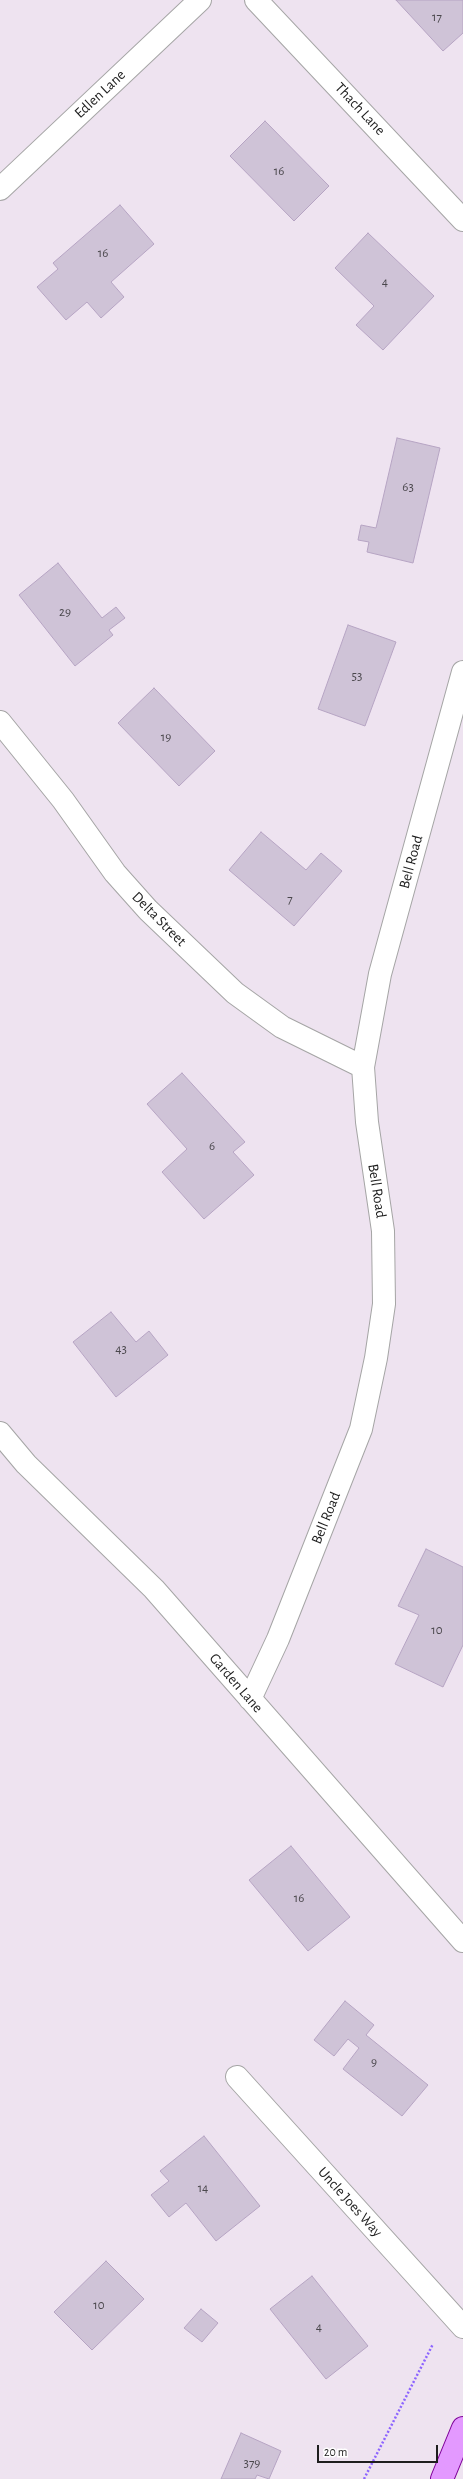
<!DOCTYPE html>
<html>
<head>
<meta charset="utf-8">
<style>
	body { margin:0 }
	#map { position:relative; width:463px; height:2479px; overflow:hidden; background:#eee3f0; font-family:"Alegreya Sans",sans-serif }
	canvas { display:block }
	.scale { position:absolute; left:317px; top:2445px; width:121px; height:18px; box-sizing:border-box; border:2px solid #1e1e1e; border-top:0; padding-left:5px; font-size:12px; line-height:14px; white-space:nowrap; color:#1e1e1e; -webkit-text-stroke:3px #fff; paint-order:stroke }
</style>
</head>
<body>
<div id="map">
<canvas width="463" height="2479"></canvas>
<div class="scale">20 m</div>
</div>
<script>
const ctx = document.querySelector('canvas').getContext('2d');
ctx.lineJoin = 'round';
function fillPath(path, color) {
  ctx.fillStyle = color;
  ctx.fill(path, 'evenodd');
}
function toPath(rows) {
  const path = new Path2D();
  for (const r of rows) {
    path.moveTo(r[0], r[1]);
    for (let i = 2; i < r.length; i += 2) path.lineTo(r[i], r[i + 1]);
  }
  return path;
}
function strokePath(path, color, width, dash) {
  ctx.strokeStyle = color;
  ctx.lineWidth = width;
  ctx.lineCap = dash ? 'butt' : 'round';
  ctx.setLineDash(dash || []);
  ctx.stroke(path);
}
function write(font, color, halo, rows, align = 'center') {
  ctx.font = font + ' "Alegreya Sans",sans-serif';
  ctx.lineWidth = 3;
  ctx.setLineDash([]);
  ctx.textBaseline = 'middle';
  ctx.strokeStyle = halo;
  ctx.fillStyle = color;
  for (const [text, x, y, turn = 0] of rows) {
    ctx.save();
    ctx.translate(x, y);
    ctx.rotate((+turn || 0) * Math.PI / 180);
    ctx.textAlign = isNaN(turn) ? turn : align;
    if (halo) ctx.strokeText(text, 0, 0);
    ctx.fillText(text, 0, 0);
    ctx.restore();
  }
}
const building = toPath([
	[396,0,463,0,463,33,443,51,396,0],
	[265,121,329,186,294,221,230,156,265,121],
	[120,205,154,244,111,282,124,297,101,318,87,302,66,320,37,287,58,269,53,263,120,205],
	[368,233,434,296,383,350,356,325,374,306,335,268,368,233],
	[397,438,440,448,413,563,367,552,369,542,358,540,361,525,376,528,397,438],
	[58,563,102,618,116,607,125,618,109,630,113,635,75,666,19,595,58,563],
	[348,625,396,642,365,726,318,709,348,625],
	[154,688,215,751,179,786,118,723,154,688],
	[261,832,306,870,321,853,342,871,294,926,229,870,261,832],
	[182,1073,245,1142,233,1152,254,1175,204,1219,162,1172,187,1149,147,1104,182,1073],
	[111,1312,136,1342,149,1331,168,1355,116,1397,73,1342,111,1312],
	[426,1549,463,1567,463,1645,443,1687,395,1664,419,1615,398,1606,426,1549],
	[291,1846,350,1917,308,1951,249,1880,291,1846],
	[345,2001,374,2025,366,2035,428,2085,402,2116,343,2069,359,2048,348,2039,334,2056,314,2040,345,2001],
	[204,2136,260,2206,216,2241,186,2203,169,2217,151,2195,169,2181,160,2171,204,2136],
	[106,2261,144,2299,92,2350,54,2312,106,2261],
	[312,2276,368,2346,326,2379,270,2309,312,2276],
	[201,2309,218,2323,202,2342,184,2328,201,2309],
	[241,2433,281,2451,269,2479,257,2475,255,2479,221,2479,241,2433]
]);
const path = toPath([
	[364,2479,433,2344]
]);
const minor = toPath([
	[256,0,463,220],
	[0,189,200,0],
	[0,722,63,800,115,873,148,910,235,993,282,1027,363,1067],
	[0,1433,26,1464,154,1589,463,1941],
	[250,1699,278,1639,361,1429,376,1358,384,1304,383,1231,367,1122,363,1067,380,974,463,672],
	[237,2077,463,2327]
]);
const primary = toPath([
	[442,2479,463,2428]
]);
const numberNames = [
	["17",437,17],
	["16",279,171],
	["16",103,253],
	["4",385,282],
	["63",408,487],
	["29",65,612],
	["53",357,676],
	["19",166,737],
	["7",290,899],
	["6",212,1146],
	["43",121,1349],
	["10",437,1630],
	["16",299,1898],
	["9",374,2062],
	["14",203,2188],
	["10",99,2305],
	["4",319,2327],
	["379",252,2463]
];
const streetNames = [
	["Edlen Lane",100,94,-43],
	["Thach Lane",360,109,47],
	["Bell Road",411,862,-75],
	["Delta Street",159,919,45],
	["Bell Road",377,1191,81],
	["Bell Road",326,1518,-68],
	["Garden Lane",236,1683,49],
	["Uncle Joes Way",350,2202,48]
];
fillPath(building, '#cfc3d7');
strokePath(building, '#b6a4c3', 1);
strokePath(minor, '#a5a5a5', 24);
strokePath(primary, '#7d0098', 24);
strokePath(path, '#8d65ff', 2.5, [2, 2]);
strokePath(minor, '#fff', 22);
strokePath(primary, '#e399ff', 22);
write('13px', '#4a474c', null, numberNames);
write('15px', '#1e1e1e', '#fff', streetNames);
</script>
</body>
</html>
